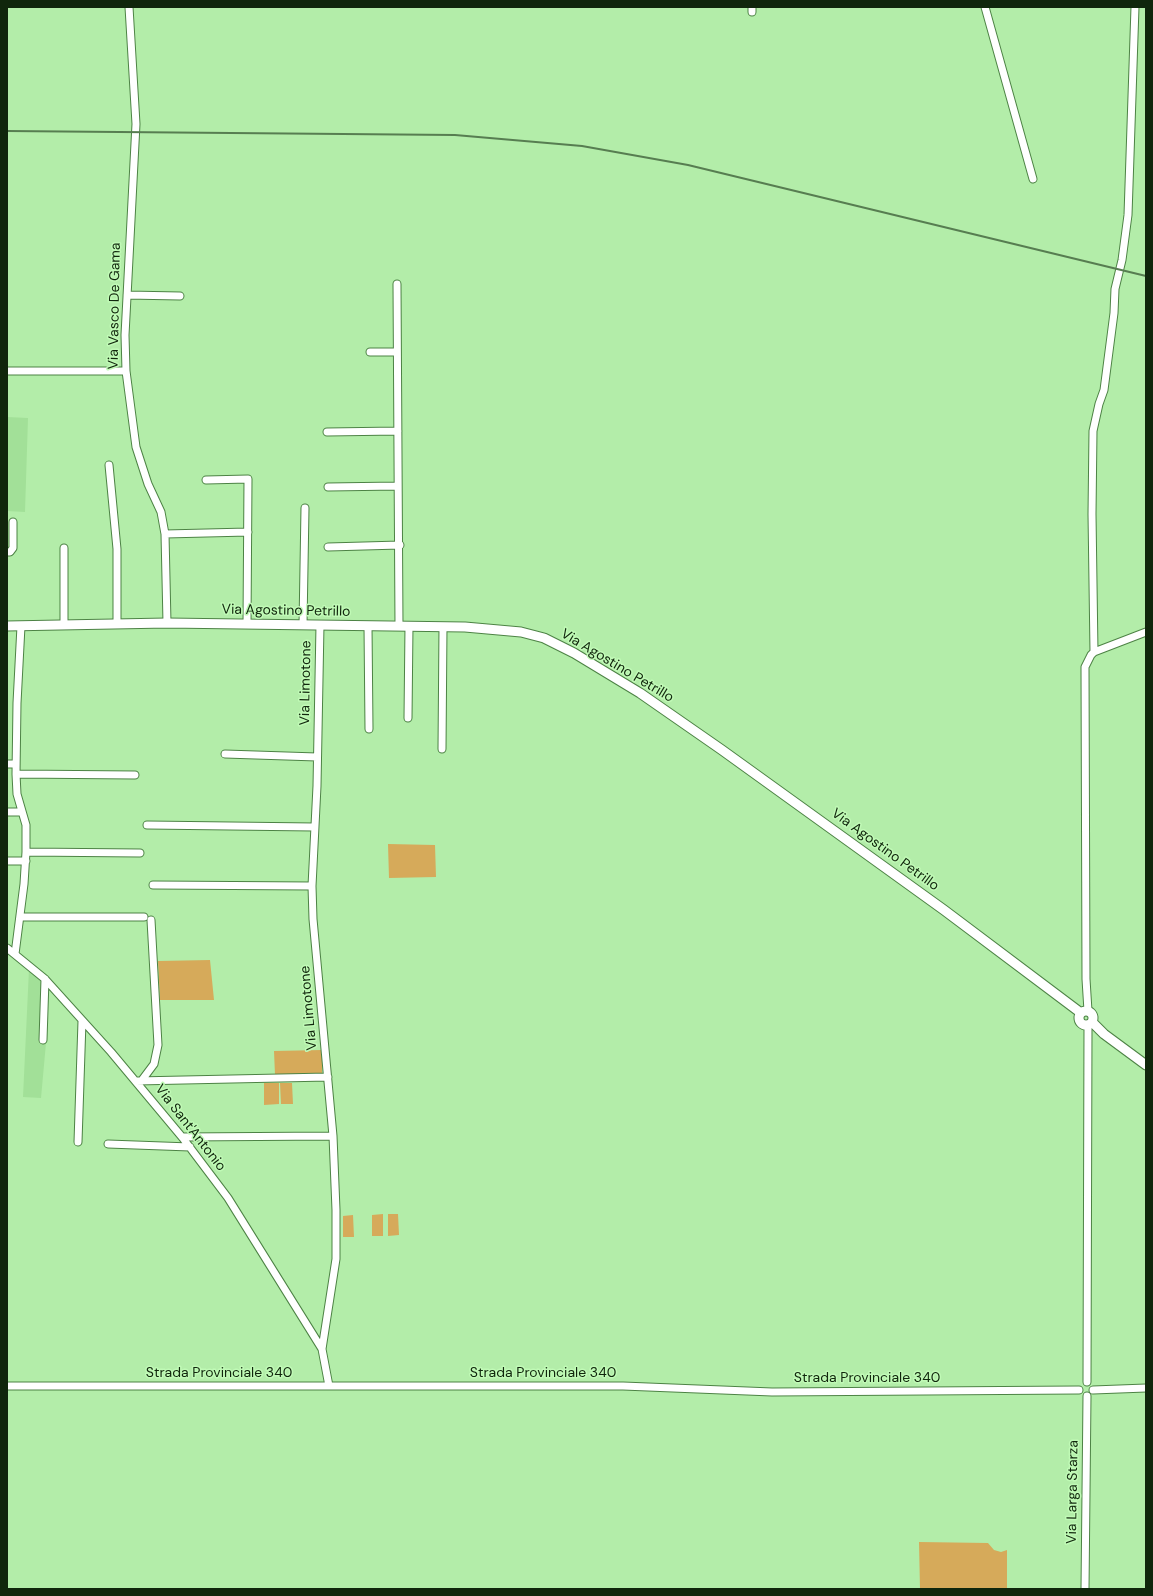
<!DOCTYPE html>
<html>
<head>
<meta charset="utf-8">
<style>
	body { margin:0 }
	#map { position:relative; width:1153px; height:1596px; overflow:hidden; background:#b3eda9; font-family:"DM Sans",sans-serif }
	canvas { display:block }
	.frame { position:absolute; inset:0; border:8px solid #10260c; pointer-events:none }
</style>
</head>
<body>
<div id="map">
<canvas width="1153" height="1596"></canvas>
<div class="frame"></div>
</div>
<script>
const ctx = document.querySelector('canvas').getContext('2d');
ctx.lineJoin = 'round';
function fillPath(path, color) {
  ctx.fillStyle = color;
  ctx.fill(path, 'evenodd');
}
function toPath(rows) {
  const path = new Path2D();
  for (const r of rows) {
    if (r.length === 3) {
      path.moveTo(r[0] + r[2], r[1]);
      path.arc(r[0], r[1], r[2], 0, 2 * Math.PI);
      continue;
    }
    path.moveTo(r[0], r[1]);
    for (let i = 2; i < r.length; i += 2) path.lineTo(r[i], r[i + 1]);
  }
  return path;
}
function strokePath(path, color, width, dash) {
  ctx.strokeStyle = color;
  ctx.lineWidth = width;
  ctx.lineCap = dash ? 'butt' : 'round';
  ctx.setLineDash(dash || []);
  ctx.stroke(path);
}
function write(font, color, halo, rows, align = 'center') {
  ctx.font = font + ' "DM Sans",sans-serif';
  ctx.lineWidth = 3;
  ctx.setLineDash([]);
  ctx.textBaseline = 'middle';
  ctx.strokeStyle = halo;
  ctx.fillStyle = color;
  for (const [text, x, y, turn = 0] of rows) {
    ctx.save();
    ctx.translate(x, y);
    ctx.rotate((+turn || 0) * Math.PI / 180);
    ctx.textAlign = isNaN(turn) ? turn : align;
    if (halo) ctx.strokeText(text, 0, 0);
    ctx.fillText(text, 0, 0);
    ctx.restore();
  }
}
const built = toPath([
	[7,417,28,418,25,512,7,511],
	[29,969,42,981,41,1043,46,1043,41,1098,23,1097]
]);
const green = toPath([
	[388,844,435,845,436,877,389,878],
	[210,960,214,1000,160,1000,158,961],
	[322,1050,322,1074,275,1075,274,1051],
	[264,1083,279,1083,279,1104,264,1105],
	[280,1083,292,1083,293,1104,281,1104],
	[383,1214,383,1236,372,1236,372,1215],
	[388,1214,398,1214,399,1235,388,1236],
	[353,1215,354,1237,343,1237,343,1216],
	[919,1542,988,1543,994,1550,1001,1552,1007,1550,1007,1589,920,1589]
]);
const street = toPath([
	[129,7,136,124,125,335,126,371,136,447,148,484,161,512,165,534,167,623],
	[752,7,752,12],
	[985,7,1033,179],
	[397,284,399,626],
	[127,295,180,296],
	[370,352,397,352],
	[7,371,126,371],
	[327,432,398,431],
	[109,465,117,549,117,624],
	[206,480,248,479,247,624],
	[328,487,398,486],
	[165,534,248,532],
	[328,547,400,545],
	[64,548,64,624],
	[7,552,10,552,13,548,13,522],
	[303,625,305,508],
	[320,625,317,786,312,886,313,919,333,1136,336,1210,336,1259,322,1349,329,1386],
	[368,626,369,729],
	[1094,652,1146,632],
	[408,718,409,626],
	[442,749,443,627],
	[225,754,317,757],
	[7,764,16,764],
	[16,774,135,775],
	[7,812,22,812],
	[147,825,314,827],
	[26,852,140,853],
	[7,861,26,861],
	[153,885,312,886],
	[20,917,144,917],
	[7,948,45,979,111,1052,182,1137,228,1198,322,1349],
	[15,954,24,884,26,852,26,825,17,794,16,774,17,703,21,626],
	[1088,1011,1086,979,1085,667,1091,655,1094,652,1092,514,1093,431,1099,404,1104,390,1114,313,1115,289,1122,260,1128,215,1135,7],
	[43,1040,45,979],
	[142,1080,154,1064,158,1045,151,920],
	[136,1081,328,1077],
	[182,1137,333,1136],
	[78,1142,82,1021],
	[108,1144,190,1147],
	[1087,1382,1088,1025],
	[7,1386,623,1386,772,1392,1079,1390],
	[1093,1390,1146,1388],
	[1085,1589,1087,1396]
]);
const secondary = toPath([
	[7,626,167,623,465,627,521,632,544,638,574,653,640,693,722,750,944,910,1081,1013],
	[1086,1018,7],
	[1092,1022,1104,1034,1146,1065]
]);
const rail = toPath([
	[7,131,455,135,582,146,688,165,1146,276]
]);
const streetNames = [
	["Via Vasco De Gama",115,306,-89],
	["Via Agostino Petrillo",286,611,1],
	["Via Agostino Petrillo",617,666,31],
	["Via Limotone",306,683,-89],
	["Via Agostino Petrillo",885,850,36],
	["Via Limotone",309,1008,-95],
	["Via Sant'Antonio",190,1128,52],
	["Strada Provinciale 340",219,1373],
	["Strada Provinciale 340",543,1373],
	["Strada Provinciale 340",867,1378],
	["Via Larga Starza",1073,1492,-89]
];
fillPath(built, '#a2e098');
fillPath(green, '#d6aa5a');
strokePath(street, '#4d8345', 9);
strokePath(secondary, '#4d8345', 11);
strokePath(street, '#fff', 7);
strokePath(secondary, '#fff', 9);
strokePath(rail, '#577d51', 2);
write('14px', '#10260c', '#c0fab6', streetNames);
</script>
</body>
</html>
